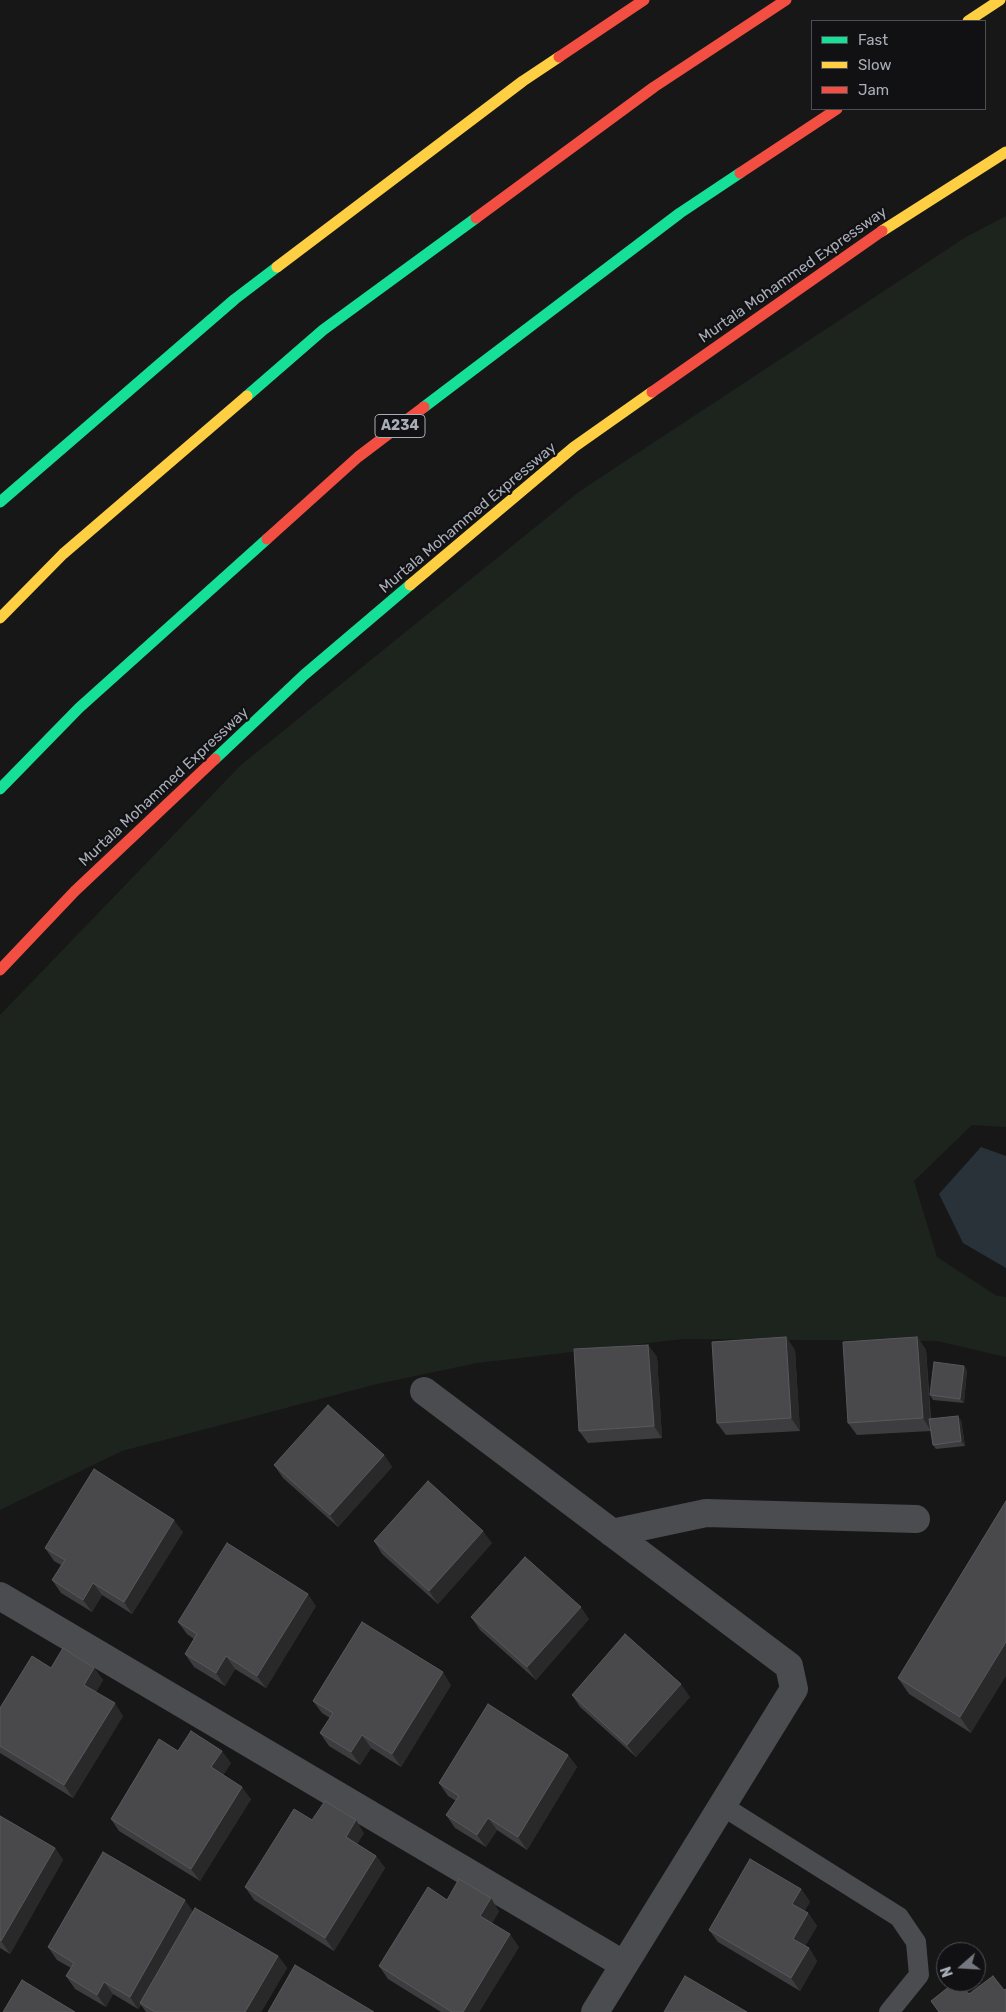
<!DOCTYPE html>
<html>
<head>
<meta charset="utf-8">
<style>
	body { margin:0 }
	#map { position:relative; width:1006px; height:2012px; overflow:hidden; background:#171717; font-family:Rubik,sans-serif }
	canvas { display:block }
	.legend { position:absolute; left:811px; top:20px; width:175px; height:90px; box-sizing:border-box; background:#111113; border:1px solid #4d4f55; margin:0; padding:6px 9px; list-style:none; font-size:15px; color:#a8adb8 }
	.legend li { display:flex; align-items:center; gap:10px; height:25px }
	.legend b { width:25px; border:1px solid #4d4f55 }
	.north { position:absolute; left:936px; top:1942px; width:50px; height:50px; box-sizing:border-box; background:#111113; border:1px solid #4d4f55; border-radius:50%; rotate:251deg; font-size:14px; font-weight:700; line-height:20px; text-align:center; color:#a8adb8 }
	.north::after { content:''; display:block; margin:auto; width:18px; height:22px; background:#757880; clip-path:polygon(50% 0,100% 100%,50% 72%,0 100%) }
</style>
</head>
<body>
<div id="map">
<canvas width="1006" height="2012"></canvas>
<ul class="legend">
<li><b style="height:6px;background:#16e098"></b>Fast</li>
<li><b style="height:6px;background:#ffcf43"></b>Slow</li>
<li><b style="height:6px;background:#f24e42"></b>Jam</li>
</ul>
<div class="north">N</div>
</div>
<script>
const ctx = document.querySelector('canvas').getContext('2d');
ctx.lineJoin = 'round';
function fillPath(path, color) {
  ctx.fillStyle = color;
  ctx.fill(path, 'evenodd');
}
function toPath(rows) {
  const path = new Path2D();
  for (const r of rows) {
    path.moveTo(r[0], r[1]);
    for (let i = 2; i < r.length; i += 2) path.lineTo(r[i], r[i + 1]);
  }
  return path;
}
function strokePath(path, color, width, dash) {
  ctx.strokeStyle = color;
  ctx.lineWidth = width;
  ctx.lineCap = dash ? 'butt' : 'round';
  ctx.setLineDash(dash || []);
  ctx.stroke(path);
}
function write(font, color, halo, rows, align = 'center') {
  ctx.font = font + ' Rubik,sans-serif';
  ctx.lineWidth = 4.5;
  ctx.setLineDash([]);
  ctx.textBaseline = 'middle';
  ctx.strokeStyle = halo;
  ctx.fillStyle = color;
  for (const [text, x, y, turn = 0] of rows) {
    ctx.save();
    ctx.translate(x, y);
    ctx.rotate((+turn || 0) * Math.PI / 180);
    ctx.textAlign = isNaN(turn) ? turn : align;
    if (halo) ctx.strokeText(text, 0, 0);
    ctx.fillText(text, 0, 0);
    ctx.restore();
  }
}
const green = toPath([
	[1006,216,1006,1127,972,1125,914,1181,937,1257,997,1296,1006,1297,1006,1357,937,1341,683,1339,477,1363,377,1384,122,1451,0,1510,0,1015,241,765,580,491,966,237]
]);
const water = toPath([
	[981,1147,1006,1156,1006,1268,963,1243,939,1194]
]);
const lane = toPath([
	[721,1805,899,1917,916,1942,919,1975,889,2012]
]);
const street = toPath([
	[424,1391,789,1666,794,1689,595,2012],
	[612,1533,706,1513,916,1519],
	[0,1596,623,1964]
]);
const fast = toPath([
	[247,396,323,330,476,218],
	[424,407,680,213,740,173],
	[0,502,235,299,277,267],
	[215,759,304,675,410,585],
	[0,789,79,708,267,539]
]);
const slow = toPath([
	[968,21,1000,0],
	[882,231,1006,152],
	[277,267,523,81,559,57],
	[410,585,574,447,652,392],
	[0,618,63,554,247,396]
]);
const jam = toPath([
	[559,57,644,0],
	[740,173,837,109],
	[476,218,654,87,786,0],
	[652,392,882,231],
	[267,539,358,457,424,407],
	[0,970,75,891,215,759]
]);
const wall = toPath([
	[786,1337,795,1350,800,1431,726,1435,717,1423],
	[917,1337,926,1350,931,1419,961,1420,965,1446,936,1449,933,1445,931,1431,857,1435,848,1423],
	[648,1345,657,1357,662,1438,588,1443,579,1431],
	[967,1370,964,1403,933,1400,930,1395],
	[384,1455,392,1467,338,1527,283,1478,274,1465],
	[1006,1501,971,1733,909,1694,898,1678],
	[183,1532,132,1614,102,1595,92,1612,61,1593,52,1580,61,1565,54,1561,45,1548],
	[374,1541,492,1543,438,1604,382,1554],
	[316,1606,266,1688,235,1669,225,1686,194,1667,185,1654,194,1639,187,1634,178,1622],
	[471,1617,589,1619,536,1680,480,1630],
	[51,1668,94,1668,103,1680,96,1692,123,1716,73,1798,0,1753,0,1708],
	[451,1685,401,1767,371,1748,360,1765,329,1746,320,1733,330,1718,322,1713,313,1701],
	[572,1695,690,1697,636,1757,580,1707],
	[178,1751,231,1763,223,1775,251,1799,200,1881,119,1831,111,1819],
	[568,1755,577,1767,527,1850,497,1830,486,1847,455,1828,446,1815,456,1801,448,1796,439,1783],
	[0,1816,55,1848,63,1860,10,1954,0,1948],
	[312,1820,364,1833,357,1844,376,1856,385,1868,334,1951,254,1900,245,1887],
	[801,1889,810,1902,804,1911,808,1913,817,1926,805,1946,809,1948,817,1961,800,1991,718,1942,709,1930],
	[447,1900,499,1911,492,1923,519,1947,479,2012,441,2012,388,1979,379,1966],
	[193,1911,278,1956,287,1968,261,2012,146,2012,141,2005,138,2009,113,1994,106,2007,75,1989,66,1976,71,1968,57,1960,48,1947]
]);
const shadedWall = toPath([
	[786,1337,795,1350,800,1431,791,1418],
	[917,1337,926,1350,931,1431,923,1418],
	[648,1345,657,1357,662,1438,654,1426],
	[964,1366,967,1370,964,1403,960,1399],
	[958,1416,961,1420,965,1446,961,1441],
	[384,1455,392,1467,338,1527,330,1515],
	[174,1520,183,1532,132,1614,124,1602],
	[483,1531,492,1543,438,1604,429,1591],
	[93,1583,102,1595,92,1612,83,1600],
	[308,1594,316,1606,266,1688,257,1676],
	[581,1607,589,1619,536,1680,527,1667],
	[1006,1642,1006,1676,971,1733,960,1717],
	[226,1656,235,1669,225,1686,216,1673],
	[94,1668,103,1680,93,1697,84,1685],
	[443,1672,451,1685,401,1767,392,1754],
	[681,1684,690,1697,636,1757,627,1745],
	[115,1703,123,1716,73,1798,64,1785],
	[362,1735,371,1748,360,1765,351,1752],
	[222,1751,231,1763,220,1780,211,1767],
	[568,1755,577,1767,527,1850,518,1837],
	[242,1787,251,1799,200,1881,191,1869],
	[488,1818,497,1830,486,1847,477,1835],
	[356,1820,364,1833,354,1849,346,1837],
	[55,1848,63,1860,10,1954,1,1941],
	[376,1856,385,1868,334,1951,325,1938],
	[801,1889,810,1902,801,1917,792,1904],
	[491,1898,499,1911,489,1928,480,1916],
	[185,1900,194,1913,140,2003,141,2005,138,2009,130,1997],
	[808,1913,817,1926,802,1952,793,1939],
	[510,1934,519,1947,479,2012,463,2012],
	[809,1948,817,1961,800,1991,791,1978],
	[278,1956,287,1968,261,2012,245,2012],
	[104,1982,113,1994,106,2007,97,1995]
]);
const building = toPath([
	[786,1337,791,1418,717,1423,712,1342,786,1337],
	[917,1337,923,1418,848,1423,843,1342,917,1337],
	[648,1345,654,1426,579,1431,574,1349,648,1345],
	[934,1362,964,1366,960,1399,930,1395,934,1362],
	[328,1405,384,1455,330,1515,274,1465,328,1405],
	[958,1416,961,1441,933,1445,929,1419,958,1416],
	[94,1469,174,1520,124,1602,93,1583,83,1600,52,1580,65,1560,45,1548,94,1469],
	[428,1481,483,1531,429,1591,374,1541,428,1481],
	[1006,1501,1006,1642,960,1717,898,1678,1006,1501],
	[227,1543,308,1594,257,1676,226,1656,216,1673,185,1654,197,1634,178,1622,227,1543],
	[525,1557,581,1607,527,1667,471,1617,525,1557],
	[362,1622,443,1672,392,1754,362,1735,351,1752,320,1733,333,1713,313,1701,362,1622],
	[625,1634,681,1684,627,1745,572,1695,625,1634],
	[63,1648,94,1668,84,1685,115,1703,64,1785,0,1746,0,1708,32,1656,51,1668,63,1648],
	[488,1704,568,1755,518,1837,488,1818,477,1835,446,1815,459,1796,439,1783,488,1704],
	[191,1731,222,1751,211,1767,242,1787,191,1869,111,1819,159,1739,178,1751,191,1731],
	[325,1801,356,1820,346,1837,376,1856,325,1938,245,1887,294,1809,312,1820,325,1801],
	[0,1816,55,1848,1,1941,0,1940,0,1816],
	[103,1852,185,1900,130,1997,104,1982,97,1995,66,1976,74,1963,48,1947,103,1852],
	[750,1859,801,1889,792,1904,808,1913,793,1939,809,1948,791,1978,709,1930,750,1859],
	[459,1879,491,1898,480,1916,510,1934,463,2012,452,2012,379,1966,428,1887,447,1900,459,1879],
	[195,1908,278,1956,245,2012,155,2012,140,2003,195,1908],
	[295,1965,374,2012,268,2012,295,1965],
	[685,1976,747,2012,664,2012,685,1976],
	[993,1976,1004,1990,1006,1989,1006,2012,939,2012,931,2001,955,1982,959,1982,969,1994,993,1976],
	[22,1980,75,2012,3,2012,22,1980]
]);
const shields = [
	[400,426,50]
];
const shieldNames = [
	["A234",400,426]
];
const streetNames = [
	["Murtala Mohammed Expressway",793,275,-35],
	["Murtala Mohammed Expressway",468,518,-40],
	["Murtala Mohammed Expressway",164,787,-43]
];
fillPath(green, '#1d241e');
fillPath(water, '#2a3239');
strokePath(lane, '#4b4c50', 20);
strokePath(street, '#4b4c50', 28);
strokePath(fast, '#16e098', 11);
strokePath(slow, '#ffcf43', 11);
strokePath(jam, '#f24e42', 11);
fillPath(wall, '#3d3d3f');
fillPath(shadedWall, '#29292a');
fillPath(building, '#49494c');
strokePath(building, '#58595d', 1);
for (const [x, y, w] of shields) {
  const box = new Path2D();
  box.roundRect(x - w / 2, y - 11.5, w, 23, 4);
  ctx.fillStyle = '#111113';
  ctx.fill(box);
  strokePath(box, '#a8adb8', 1);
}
write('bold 14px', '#a8adb8', null, shieldNames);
write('15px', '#a8adb8', '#111113', streetNames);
</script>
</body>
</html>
